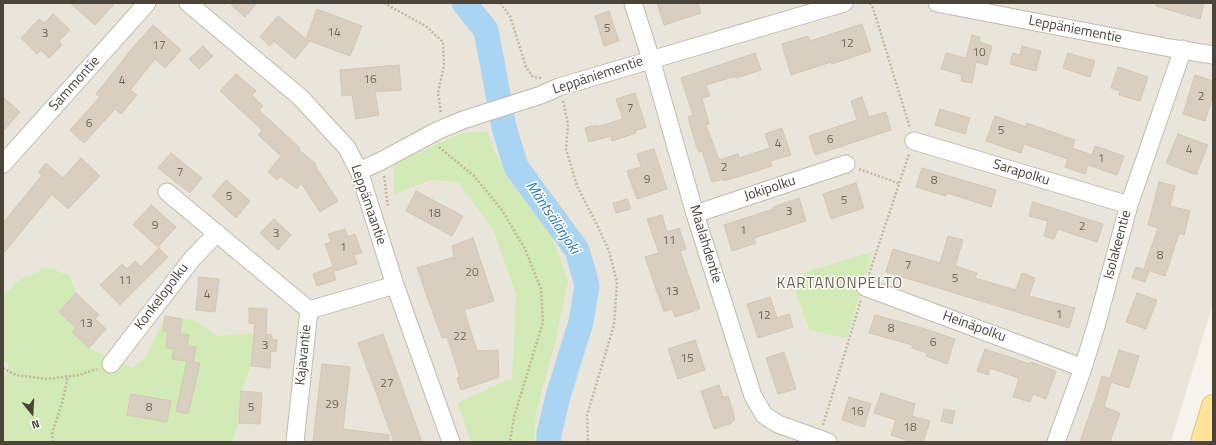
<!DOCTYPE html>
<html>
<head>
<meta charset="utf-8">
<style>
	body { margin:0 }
	#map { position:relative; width:1216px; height:445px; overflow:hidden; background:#f6f3ec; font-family:"Titillium Web",sans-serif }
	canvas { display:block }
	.frame { position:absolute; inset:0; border:4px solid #4b4439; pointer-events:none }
	.north { position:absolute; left:12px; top:393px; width:40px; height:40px; -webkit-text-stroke:3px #fff; paint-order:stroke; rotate:162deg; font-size:11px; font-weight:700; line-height:16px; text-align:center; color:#4b4439 }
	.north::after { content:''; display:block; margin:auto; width:14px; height:18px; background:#4b4439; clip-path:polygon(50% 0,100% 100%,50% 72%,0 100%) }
</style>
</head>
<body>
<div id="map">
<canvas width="1216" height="445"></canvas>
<div class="frame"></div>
<div class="north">N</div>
</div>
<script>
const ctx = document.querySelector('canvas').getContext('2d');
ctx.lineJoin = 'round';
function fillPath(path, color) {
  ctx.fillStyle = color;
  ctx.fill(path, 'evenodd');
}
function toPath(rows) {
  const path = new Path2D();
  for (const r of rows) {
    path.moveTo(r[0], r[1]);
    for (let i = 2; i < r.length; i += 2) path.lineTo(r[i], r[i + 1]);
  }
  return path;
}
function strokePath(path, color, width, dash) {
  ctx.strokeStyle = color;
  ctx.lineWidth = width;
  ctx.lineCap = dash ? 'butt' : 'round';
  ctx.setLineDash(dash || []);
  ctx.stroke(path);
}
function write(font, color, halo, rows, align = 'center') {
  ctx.font = font + ' "Titillium Web",sans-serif';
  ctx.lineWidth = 3;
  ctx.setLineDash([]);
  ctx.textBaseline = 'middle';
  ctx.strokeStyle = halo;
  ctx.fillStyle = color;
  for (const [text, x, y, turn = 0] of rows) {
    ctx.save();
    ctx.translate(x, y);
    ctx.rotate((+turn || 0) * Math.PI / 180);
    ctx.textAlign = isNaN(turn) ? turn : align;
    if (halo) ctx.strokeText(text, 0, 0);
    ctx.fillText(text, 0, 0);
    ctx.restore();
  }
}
const residential = toPath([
	[3,3,1213,3,1213,303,1171,442,3,442]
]);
const green = toPath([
	[487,131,494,151,511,183,551,235,568,281,556,339,536,412,534,442,471,442,458,403,512,378,516,294,493,229,458,182,431,180,394,194,394,164,459,134],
	[872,252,847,338,809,330,795,289,805,272],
	[47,267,70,276,76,293,59,312,76,328,89,348,132,368,146,357,165,316,194,320,217,336,254,333,251,366,241,391,239,423,232,442,3,442,3,380,9,365,3,360,3,296,18,281]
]);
const river = toPath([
	[464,3,486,30,504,127,516,167,577,250,587,285,581,322,558,396,549,434,549,442]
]);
const building = toPath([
	[70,3,115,3,95,25,70,3],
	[229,3,257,3,245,17,229,3],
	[657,3,698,3,701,13,664,25,657,3],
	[1156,3,1204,3,1200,19,1156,6,1156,3],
	[317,9,362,26,350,56,307,40,309,42,295,59,274,41,270,46,260,37,278,16,306,39,317,9],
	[609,11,619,41,604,46,595,16,609,11],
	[53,14,70,30,59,41,62,45,49,58,41,50,37,54,21,38,39,19,44,23,53,14],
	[862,24,871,51,832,64,831,62,791,75,782,44,808,36,810,41,862,24],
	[153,25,181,50,165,68,155,59,130,90,137,95,121,114,115,109,84,143,70,130,100,97,96,94,135,45,153,25],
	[972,35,980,37,979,42,992,46,987,65,976,62,972,83,961,81,962,75,941,69,946,53,966,58,972,35],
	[203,46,213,56,199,69,189,59,203,46],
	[1022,46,1041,51,1036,71,1010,64,1013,53,1020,55,1022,46],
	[755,53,761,70,736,78,736,76,706,85,710,96,702,98,709,124,706,125,719,160,738,154,739,158,770,148,765,134,782,128,791,155,770,161,772,166,724,181,723,179,712,182,702,151,699,152,696,145,688,117,693,115,681,78,755,53],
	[1068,53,1095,61,1090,77,1063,68,1068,53],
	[399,65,401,90,375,92,379,115,356,119,352,95,342,96,340,70,399,65],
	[1118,67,1148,77,1140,101,1119,95,1120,91,1111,88,1118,67],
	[236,74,256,91,252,95,263,106,259,110,300,148,299,150,316,164,315,166,338,201,320,212,301,183,297,189,280,176,277,180,268,172,281,156,258,135,262,130,220,91,236,74],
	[1195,75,1213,81,1213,95,1205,121,1183,114,1195,75],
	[635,93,646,127,635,131,636,133,612,141,611,136,589,142,585,128,596,125,597,127,623,119,616,99,635,93],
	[3,97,20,112,3,131,3,97],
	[862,97,869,117,886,112,891,130,815,155,809,136,857,120,851,101,862,97],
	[940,109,970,118,965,134,935,125,940,109],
	[995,116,1026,127,1027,123,1075,140,1072,148,1092,155,1095,146,1124,156,1117,175,1088,165,1085,174,1065,167,1068,159,1024,144,1021,153,986,141,995,116],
	[1178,134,1208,145,1196,175,1166,163,1178,134],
	[654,149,667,189,637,199,627,171,641,167,637,154,654,149],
	[171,153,202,178,190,193,158,168,171,153],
	[81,158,100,176,68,209,52,194,3,254,3,223,42,175,38,172,46,163,63,178,81,158],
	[922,168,996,190,991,207,947,193,946,196,916,187,922,168],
	[226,180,250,201,236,218,212,196,226,180],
	[1159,182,1175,186,1170,206,1190,211,1184,235,1179,233,1165,276,1144,269,1158,228,1148,225,1159,182],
	[856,183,864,208,831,219,823,194,856,183],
	[416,191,463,216,452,236,406,211,416,191],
	[799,198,806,221,754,238,756,243,732,251,724,225,773,209,773,207,799,198],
	[627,199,631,209,616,213,613,203,627,199],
	[1033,202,1103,224,1097,242,1058,229,1054,239,1044,236,1048,221,1029,216,1033,202],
	[151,205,176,227,158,247,133,225,151,205],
	[662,215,667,232,679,228,686,249,680,251,700,309,675,317,672,309,664,312,645,257,659,253,647,219,662,215],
	[274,219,291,235,278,250,260,233,274,219],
	[345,229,348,237,355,234,362,253,354,255,357,264,335,271,325,244,331,242,328,234,345,229],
	[948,236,963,240,955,266,977,273,975,278,1016,290,1022,273,1035,278,1029,296,1075,308,1069,328,886,272,893,249,940,263,948,236],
	[473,238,494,301,464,310,477,351,498,350,499,377,461,390,457,378,460,377,447,337,442,338,417,268,454,257,452,246,473,238],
	[159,248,168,257,120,305,100,285,122,264,127,269,135,261,141,267,159,248],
	[332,267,336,280,317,286,313,274,332,267],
	[1136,267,1149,271,1145,282,1132,278,1136,267],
	[199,277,219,279,215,312,196,310,199,277],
	[76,293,99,315,95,319,106,329,89,348,72,332,76,328,59,312,76,293],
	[1137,293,1157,300,1146,329,1126,322,1137,293],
	[770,297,777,318,789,314,793,327,758,338,747,304,770,297],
	[249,308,267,309,266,334,272,335,272,339,277,340,276,352,271,351,270,368,251,366,255,324,249,323,249,308],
	[875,315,919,327,955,339,947,364,926,356,927,353,912,348,913,345,869,333,875,315],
	[165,316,182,319,180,334,189,335,187,346,196,347,193,362,200,363,188,414,176,411,187,361,172,359,174,349,166,348,168,332,163,331,165,316],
	[383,334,422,442,394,442,358,343,383,334],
	[695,340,705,370,678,379,668,349,695,340],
	[985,349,1030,364,1031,362,1056,371,1046,399,1033,394,1030,402,1013,397,1019,378,990,368,988,375,977,371,985,349],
	[1119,350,1139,356,1129,388,1111,382,1104,407,1120,413,1110,442,1080,442,1093,404,1094,404,1102,376,1110,378,1119,350],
	[784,352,796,389,778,394,766,358,784,352],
	[322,364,350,367,343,429,389,435,389,442,313,442,322,364],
	[719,385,723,397,728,396,734,414,733,414,735,420,732,421,732,423,714,429,701,391,719,385],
	[241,391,262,393,260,424,239,423,241,391],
	[881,393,915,404,912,416,930,421,923,442,912,442,891,435,896,420,874,413,881,393],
	[131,394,171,401,167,422,127,415,131,394],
	[849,397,871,404,864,427,842,420,849,397],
	[944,409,955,411,952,424,941,421,944,409]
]);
const path = toPath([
	[384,3,427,27,443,42,444,65,438,93,441,114],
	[500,3,510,16,526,67,533,77,542,78],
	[870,3,873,8,910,128],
	[563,101,568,124,566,149,577,186,598,227,609,251,617,282,614,325,587,415,588,442],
	[439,147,474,176,502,210,525,249,541,289,543,322,514,417,510,442],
	[859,169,898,183],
	[384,176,388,207],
	[869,274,909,154],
	[3,368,16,375,46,379,79,375,97,369],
	[823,425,861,300],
	[53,442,52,434,62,403,68,376]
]);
const minor = toPath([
	[188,3,300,97,347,148,359,171,395,285,451,442],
	[633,3,651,59,695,214,753,396,764,415,778,424,828,442],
	[937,3,1170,48,1213,55],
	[914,141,1129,205],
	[3,164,147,3],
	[359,171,379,162,439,130,463,120,541,95,559,87,844,3],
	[167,192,309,310],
	[695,214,846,164],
	[865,287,1083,368],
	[111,364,192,259,217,233],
	[295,442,309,310,395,285],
	[1056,442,1083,368,1096,326,1129,205,1183,49]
]);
const major = toPath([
	[1202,442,1213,406]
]);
const numberNames = [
	["5",607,29],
	["14",334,33],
	["3",45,34],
	["12",847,44],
	["17",159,46],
	["10",979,53],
	["16",370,80],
	["4",122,81],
	["2",1201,97],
	["7",630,109],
	["6",89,124],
	["5",1001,131],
	["6",830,140],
	["4",778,144],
	["4",1189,150],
	["1",1101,159],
	["2",724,168],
	["7",180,173],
	["9",647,180],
	["8",934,181],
	["5",229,197],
	["5",844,201],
	["3",789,212],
	["18",434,214],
	["9",155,226],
	["2",1082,227],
	["1",743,231],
	["3",276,234],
	["11",669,241],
	["1",343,248],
	["8",1160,256],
	["7",908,266],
	["20",472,273],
	["5",955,279],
	["11",125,281],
	["13",672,292],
	["4",207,295],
	["1",1059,315],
	["12",764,316],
	["13",86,324],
	["8",891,329],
	["22",460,337],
	["6",933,343],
	["3",265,346],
	["15",687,359],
	["27",387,384],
	["29",332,405],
	["8",149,408],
	["5",251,408],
	["16",857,412],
	["18",910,428]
];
const streetNames = [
	["Leppäniementie",1075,30,11],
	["Leppäniementie",598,76,-18],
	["Sammontie",75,84,-48],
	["Sarapolku",1021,173,17],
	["Jokipolku",770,189,-18],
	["Leppämaantie",368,205,71],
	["Maalahdentie",705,244,73],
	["Isolakeentie",1118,245,-75],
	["Konkelopolku",162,297,-53],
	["Heinäpolku",974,327,20],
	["Kajavantie",304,355,-84]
];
const waterNames = [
	["Mäntsälänjoki",552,218,56]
];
const neighbourhoodNames = [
	["KARTANONPELTO",840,284]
];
fillPath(residential, '#eae5da');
fillPath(green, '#d2eab5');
strokePath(river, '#a9d4f2', 25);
fillPath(building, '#d8cfc1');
strokePath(building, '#d3c7b4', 1);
strokePath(minor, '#c2bbae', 19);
strokePath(major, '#e6c16a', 24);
strokePath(path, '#c4b79f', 2.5, [2, 2]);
strokePath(minor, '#fff', 17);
strokePath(major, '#ffe39c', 22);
write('12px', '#6e675b', null, numberNames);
write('14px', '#4b4439', '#fff', streetNames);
write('italic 15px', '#2e7ab2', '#fff', waterNames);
ctx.letterSpacing = '1px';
write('15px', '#6e6250', '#fff', neighbourhoodNames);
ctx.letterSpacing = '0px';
</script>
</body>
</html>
